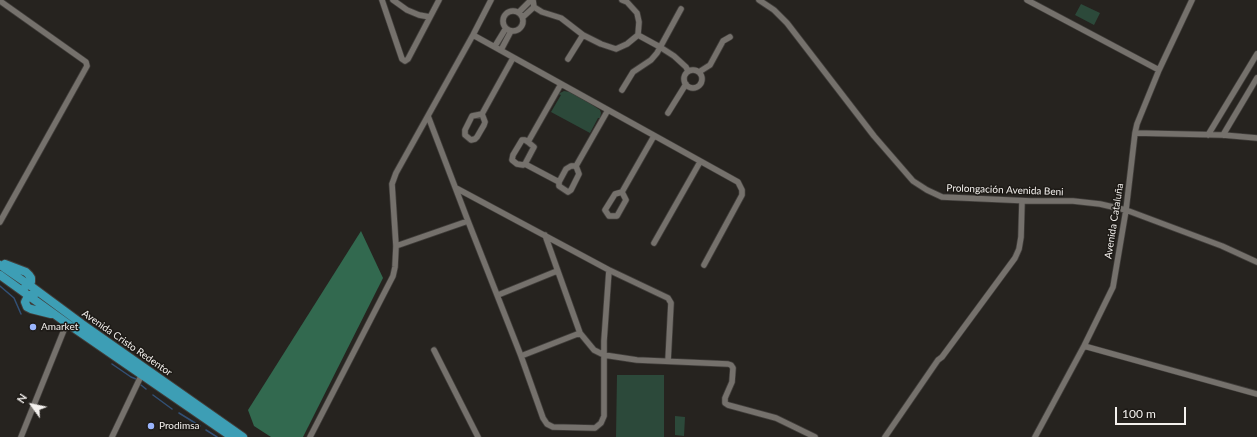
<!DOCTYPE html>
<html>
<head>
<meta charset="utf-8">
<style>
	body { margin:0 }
	#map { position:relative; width:1257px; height:437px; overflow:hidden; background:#26231f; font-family:Lato,sans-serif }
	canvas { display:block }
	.north { position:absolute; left:12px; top:385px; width:40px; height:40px; -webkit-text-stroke:3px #1d1a16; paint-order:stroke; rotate:303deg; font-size:11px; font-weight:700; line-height:16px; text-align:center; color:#f4f1ee }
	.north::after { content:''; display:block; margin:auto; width:14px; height:18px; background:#f4f1ee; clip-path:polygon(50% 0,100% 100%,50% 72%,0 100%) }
	.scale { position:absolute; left:1115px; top:407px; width:71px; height:18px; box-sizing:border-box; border:2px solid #f4f1ee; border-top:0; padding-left:5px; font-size:12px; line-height:14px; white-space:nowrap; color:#f4f1ee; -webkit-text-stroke:3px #1d1a16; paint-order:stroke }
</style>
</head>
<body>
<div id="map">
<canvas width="1257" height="437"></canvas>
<div class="north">N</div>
<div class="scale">100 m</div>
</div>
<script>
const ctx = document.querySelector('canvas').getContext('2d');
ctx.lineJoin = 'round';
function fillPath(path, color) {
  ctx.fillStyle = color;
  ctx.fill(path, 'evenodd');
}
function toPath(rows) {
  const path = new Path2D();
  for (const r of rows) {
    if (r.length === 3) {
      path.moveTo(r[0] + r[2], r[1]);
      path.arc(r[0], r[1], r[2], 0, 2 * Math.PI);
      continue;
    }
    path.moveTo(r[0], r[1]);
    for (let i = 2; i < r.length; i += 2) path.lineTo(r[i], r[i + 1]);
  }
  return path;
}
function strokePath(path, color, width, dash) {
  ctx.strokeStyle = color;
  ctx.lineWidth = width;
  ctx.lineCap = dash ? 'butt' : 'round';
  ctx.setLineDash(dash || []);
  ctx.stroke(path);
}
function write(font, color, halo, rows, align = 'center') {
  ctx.font = font + ' Lato,sans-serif';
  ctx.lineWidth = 3;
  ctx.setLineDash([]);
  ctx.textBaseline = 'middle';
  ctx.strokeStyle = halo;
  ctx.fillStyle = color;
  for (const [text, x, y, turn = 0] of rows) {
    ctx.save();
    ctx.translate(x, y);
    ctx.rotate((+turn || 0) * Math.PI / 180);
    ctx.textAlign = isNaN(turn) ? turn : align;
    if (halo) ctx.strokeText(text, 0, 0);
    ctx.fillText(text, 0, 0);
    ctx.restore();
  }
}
const green = toPath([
	[1081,4,1100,13,1094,25,1075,15],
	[564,91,570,92,591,104,600,110,601,113,600,118,598,118,590,133,551,112,561,95,558,94],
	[617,375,664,375,664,437,616,437],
	[675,416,685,417,684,436,675,435]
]);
const forest = toPath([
	[361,231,383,278,303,437,271,437,254,426,248,410]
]);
const stream = toPath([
	[0,286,14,298,21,314],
	[112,364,131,377,136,379],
	[141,385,146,389],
	[153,395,172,409],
	[179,413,200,426],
	[206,430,217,437]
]);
const minor = toPath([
	[382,0,402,59,405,61,408,59,439,0],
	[393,0,407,10,419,15,430,17],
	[533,0,534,7,542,12,561,18,583,35,601,44,616,49,627,44,638,35],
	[622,0,627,2,637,13,639,22,638,35,660,47,674,56,686,67,688,71],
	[759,0,774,10,787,23,874,136,913,181,927,190,942,197,1031,201,1073,201,1100,204,1126,210,1222,246,1257,262],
	[1027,0,1159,70],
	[0,1,86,62,87,66,0,222],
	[513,21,10],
	[519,12,531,0],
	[523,17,534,7],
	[473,35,738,182,742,190,742,195,704,265],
	[495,46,506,28],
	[501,50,511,31],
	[568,59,583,35],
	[693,79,9],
	[699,72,710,65,723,41,730,37],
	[622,90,633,72,651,60,657,53,681,9],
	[668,113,686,84],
	[482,114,485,122,484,125,477,137,475,139,471,140,465,135,465,130,472,116,482,114,513,58],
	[428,116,468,221,521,356,543,418,547,424,553,427,595,428,601,423,604,416,604,341,609,270],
	[1135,133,1223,135,1257,138],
	[1208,135,1257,54],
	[1223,135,1257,78],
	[525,164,534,147,528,142],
	[576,166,571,166,566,169,559,182,559,186,568,192,571,190,579,174,576,166,608,110],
	[559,182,525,164,523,165,517,164,512,160,513,155,522,140,525,140,528,142,561,84],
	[456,188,609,270,668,298,671,303,668,361],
	[622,192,626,200,617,216,609,216,605,210,615,194,622,192,654,136],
	[545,235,580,333,594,350,604,355,637,360,728,364,731,365,733,368,732,382,725,398,725,403,728,405,776,418,815,437],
	[654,243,700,162],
	[396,246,468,221],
	[498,295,557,271],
	[1084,346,1257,394],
	[434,350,478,437],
	[521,356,580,333],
	[21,437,64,330,68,324],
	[112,437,142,374],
	[310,437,393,276,395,267,396,246,392,184,396,173,473,35,491,0],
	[885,437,938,360,942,357,1015,258,1019,249,1021,237,1022,201],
	[1035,437,1084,346,1113,287,1126,210,1135,133,1137,124,1159,70,1192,0]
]);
const highway = toPath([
	[5,264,26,272,29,275,31,278,31,282,25,287],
	[0,265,32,287,82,324,243,437],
	[0,275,68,324,232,437],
	[34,295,29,295,27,298,25,302,27,307,31,309,51,314]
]);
const markers = [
	[33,327,4,"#9ab5fd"],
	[151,426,4,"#9ab5fd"]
];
const streetNames = [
	["Prolongación Avenida Beni",1005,190,2],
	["Avenida Cataluña",1114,221,-81],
	["Avenida Cristo Redentor",127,343,35]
];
const poiNames = [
	["Amarket",41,327],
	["Prodimsa",159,426]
];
fillPath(green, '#2c493a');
fillPath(forest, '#32694f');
strokePath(stream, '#325075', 1.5);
strokePath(minor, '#413e3b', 7);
strokePath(highway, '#413e3b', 10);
strokePath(minor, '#75716c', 5.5);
strokePath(highway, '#3d9eb5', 8);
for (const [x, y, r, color] of markers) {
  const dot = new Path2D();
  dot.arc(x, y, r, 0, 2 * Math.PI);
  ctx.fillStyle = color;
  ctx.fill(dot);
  strokePath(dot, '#1d1a16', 1.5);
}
write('10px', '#f4f1ee', '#1d1a16', streetNames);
write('10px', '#f4f1ee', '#1d1a16', poiNames, 'left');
</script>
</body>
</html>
